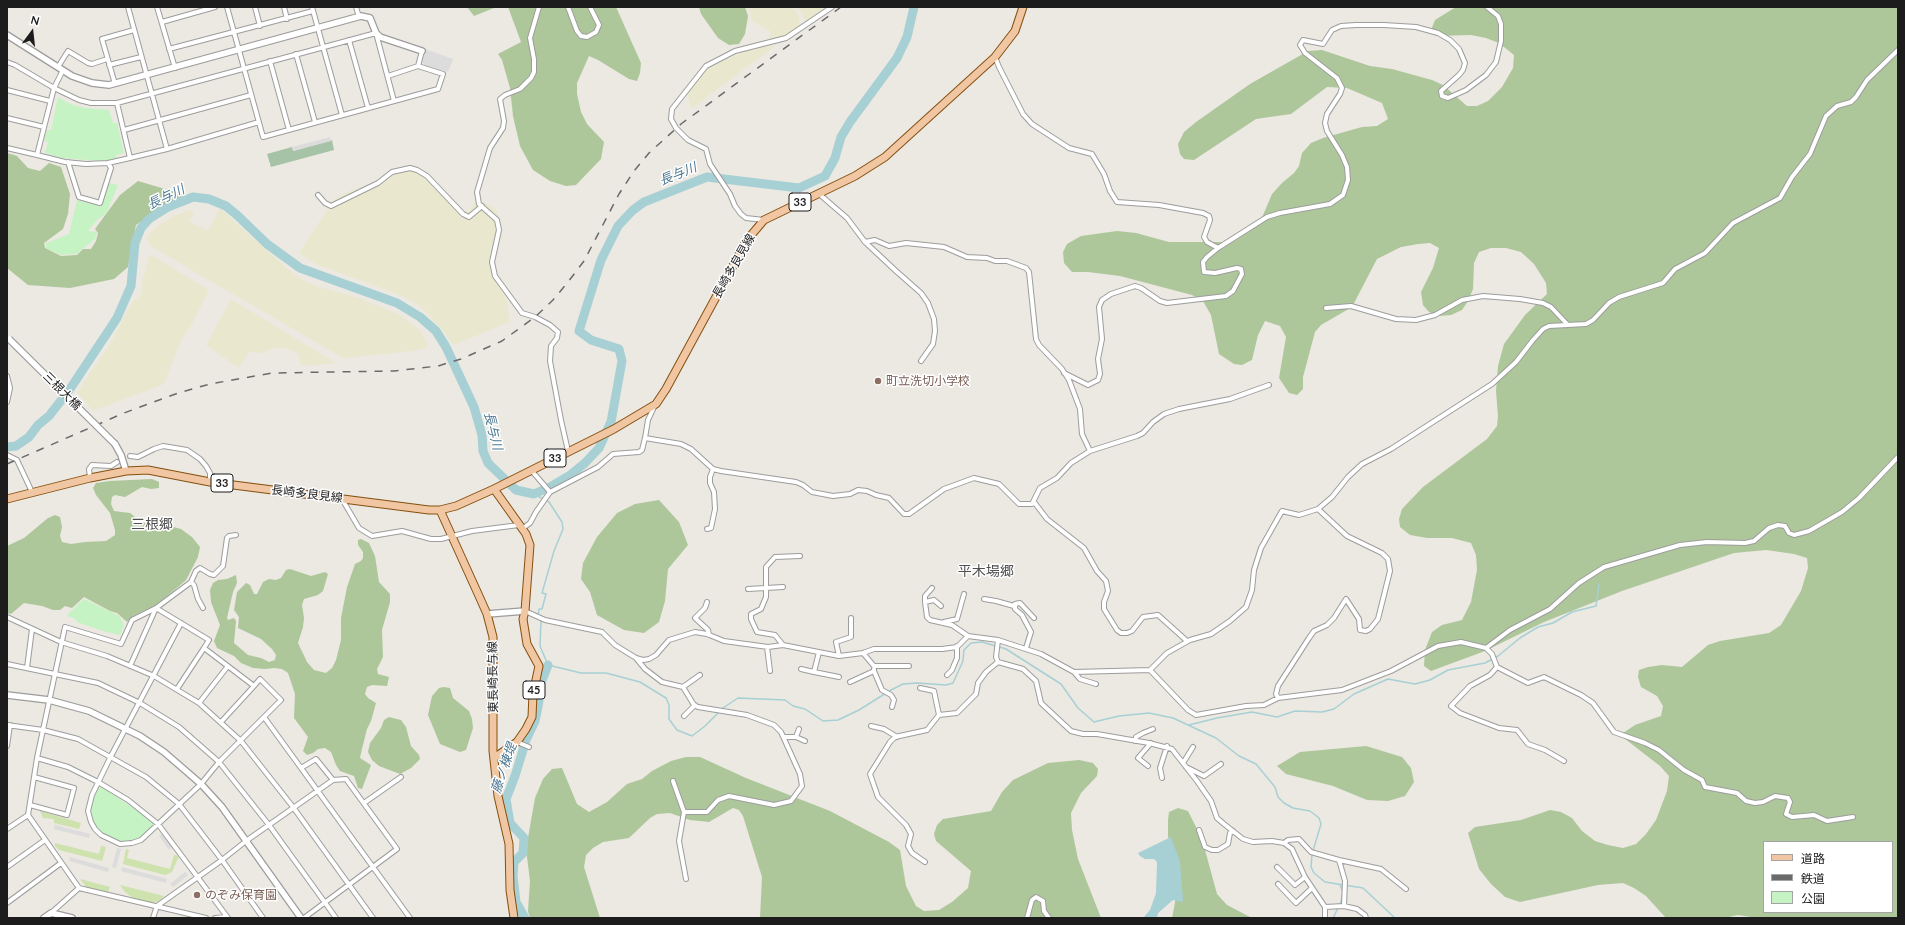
<!DOCTYPE html>
<html>
<head>
<meta charset="utf-8">
<style>
	body { margin:0 }
	#map { position:relative; width:1905px; height:925px; overflow:hidden; background:#ece8e2; font-family:Lato,"Noto Sans JP",sans-serif }
	canvas { display:block }
	.frame { position:absolute; inset:0; border:8px solid #1c1c1c; pointer-events:none }
	.legend { position:absolute; left:1763px; top:841px; width:130px; height:72px; box-sizing:border-box; background:#fff; border:1px solid #a4a4a4; margin:0; padding:5px 7px; list-style:none; font-size:12px; color:#1c1c1c }
	.legend li { display:flex; align-items:center; gap:8px; height:20px }
	.legend b { width:20px; border:1px solid #a4a4a4 }
	.north { position:absolute; left:12px; top:12px; width:40px; height:40px; -webkit-text-stroke:3px #fff; paint-order:stroke; rotate:15deg; font-size:11px; font-weight:700; line-height:16px; text-align:center; color:#1c1c1c }
	.north::after { content:''; display:block; margin:auto; width:14px; height:18px; background:#1c1c1c; clip-path:polygon(50% 0,100% 100%,50% 72%,0 100%) }
</style>
</head>
<body>
<div id="map">
<canvas width="1905" height="925"></canvas>
<div class="frame"></div>
<ul class="legend">
<li><b style="height:5px;background:#f1c6a2"></b>道路</li>
<li><b style="height:5px;background:#6a6a6a"></b>鉄道</li>
<li><b style="height:11px;background:#c5f3c3"></b>公園</li>
</ul>
<div class="north">N</div>
</div>
<script>
const ctx = document.querySelector('canvas').getContext('2d');
ctx.lineJoin = 'round';
function fillPath(path, color) {
  ctx.fillStyle = color;
  ctx.fill(path, 'evenodd');
}
function toPath(rows) {
  const path = new Path2D();
  for (const r of rows) {
    path.moveTo(r[0], r[1]);
    for (let i = 2; i < r.length; i += 2) path.lineTo(r[i], r[i + 1]);
  }
  return path;
}
function strokePath(path, color, width, dash) {
  ctx.strokeStyle = color;
  ctx.lineWidth = width;
  ctx.lineCap = dash ? 'butt' : 'round';
  ctx.setLineDash(dash || []);
  ctx.stroke(path);
}
function write(font, color, halo, rows, align = 'center') {
  ctx.font = font + ' Lato,"Noto Sans JP",sans-serif';
  ctx.lineWidth = 3;
  ctx.setLineDash([]);
  ctx.textBaseline = 'middle';
  ctx.strokeStyle = halo;
  ctx.fillStyle = color;
  for (const [text, x, y, turn = 0] of rows) {
    ctx.save();
    ctx.translate(x, y);
    ctx.rotate((+turn || 0) * Math.PI / 180);
    ctx.textAlign = isNaN(turn) ? turn : align;
    if (halo) ctx.strokeText(text, 0, 0);
    ctx.fillText(text, 0, 0);
    ctx.restore();
  }
}
const farmland = toPath([
	[748,7,792,7,798,14,800,26,786,35,769,40,771,35,769,30,752,21],
	[795,7,826,7,806,22,800,11],
	[772,45,774,47,691,109,688,95,692,85,707,68,745,51],
	[408,169,427,174,433,185,445,191,454,199,462,220,475,203,483,202,491,206,497,211,502,226,502,238,489,260,507,302,510,322,453,345,445,333,418,304,397,294,316,264,299,253,333,201,343,194,366,185,378,186,401,171],
	[220,208,249,235,296,276,316,286,359,298,400,315,421,331,428,346,426,348,414,351,343,358,152,247,149,243,147,239,149,234,158,226,173,216,190,210,194,214,189,221,208,231],
	[149,256,153,256,209,290,193,322,181,340,164,384,93,411,77,392,110,344,132,302,142,294,141,287],
	[231,299,336,363,301,366,299,354,288,349,275,347,262,353,249,352,239,368,206,345]
]);
const grass = toPath([
	[40,811,81,823,79,829,54,823,54,819,43,818],
	[55,843,99,854,101,846,106,847,102,861,59,850,55,846],
	[126,849,129,850,127,858,170,869,174,855,179,856,172,872,165,875,123,864],
	[80,879,110,887,108,893,87,888],
	[120,885,164,896,160,900,153,903,133,898,125,892]
]);
const forest = toPath([
	[467,7,502,7,494,8,474,16],
	[508,7,616,7,641,63,640,73,637,81,629,79,598,60,589,56,577,83,577,94,581,112,587,124,604,142,601,159,576,185,566,186,550,181,533,170,520,146,513,116,510,88,502,60,498,54,521,42],
	[699,7,745,7,748,16,745,34,739,44,729,45,718,38,701,14],
	[1456,7,1898,7,1898,918,1757,918,1738,915,1724,918,1666,918,1646,896,1634,888,1623,883,1598,885,1520,902,1505,897,1491,884,1479,869,1468,833,1475,827,1521,820,1550,810,1561,812,1572,818,1582,831,1595,841,1608,845,1623,848,1636,844,1646,834,1656,820,1667,791,1669,776,1660,766,1620,735,1635,725,1661,716,1663,706,1657,696,1641,687,1638,677,1639,670,1648,667,1662,665,1682,667,1708,645,1720,641,1769,633,1781,625,1801,591,1808,568,1807,558,1794,554,1766,550,1734,553,1622,591,1544,622,1485,651,1431,671,1424,666,1425,650,1432,632,1442,625,1462,620,1471,602,1477,570,1476,555,1471,543,1452,538,1427,538,1410,535,1400,527,1399,519,1402,509,1423,487,1487,439,1497,426,1498,416,1496,391,1498,366,1504,344,1525,315,1547,294,1546,283,1534,264,1521,252,1506,248,1491,248,1479,252,1474,263,1473,289,1468,301,1462,310,1451,315,1440,316,1429,312,1423,305,1421,292,1433,268,1439,248,1430,243,1418,244,1401,247,1377,259,1352,307,1321,325,1315,332,1303,377,1303,389,1297,395,1289,393,1279,378,1286,337,1280,326,1265,321,1258,335,1252,360,1242,365,1234,364,1219,354,1211,315,1203,301,1192,295,1120,276,1088,272,1072,272,1064,263,1063,252,1067,244,1081,236,1117,231,1136,233,1169,242,1233,242,1253,229,1261,220,1272,194,1282,183,1294,173,1299,166,1302,153,1311,143,1323,138,1362,127,1377,126,1388,119,1382,103,1347,88,1327,87,1291,114,1256,119,1194,160,1184,159,1180,154,1178,144,1184,132,1196,122,1250,84,1308,51,1322,50,1370,66,1392,69,1432,80,1443,85,1467,106,1477,106,1488,101,1502,87,1513,68,1514,55,1499,43,1486,38,1471,35,1436,36,1431,30,1435,20],
	[1764,842,1892,842,1892,912,1764,912],
	[7,153,17,156,28,168,40,171,49,163,61,167,70,194,68,214,63,229,44,243,45,248,61,256,77,255,83,249,91,249,96,241,98,233,95,229,120,195,138,181,182,194,181,198,168,203,136,225,128,267,114,279,70,288,28,285,7,268],
	[152,479,159,482,159,488,151,489,142,487,125,497,115,495,112,497,111,504,114,511,130,513,140,521,151,525,159,523,181,529,192,537,200,547,198,557,186,580,178,587,156,605,133,616,127,622,117,613,110,611,84,597,72,608,65,606,60,610,53,610,42,606,24,603,11,614,7,613,7,546,24,538,48,518,55,515,60,517,62,527,60,536,62,542,71,544,85,542,106,541,115,535,115,530,110,513,96,495,93,488,96,483,110,481],
	[659,500,679,522,688,545,668,569,665,601,659,622,644,633,624,630,597,615,590,592,581,579,583,563,597,537,617,513,635,504],
	[361,539,369,543,375,556,379,582,390,594,390,602,382,630,383,657,377,669,378,674,389,677,387,686,372,685,367,687,365,694,368,698,376,703,371,721,367,729,361,753,360,758,371,765,362,789,358,788,354,776,340,771,336,765,331,752,325,748,318,749,313,753,307,755,303,751,308,737,294,718,295,694,288,673,282,669,274,668,265,669,253,668,241,663,234,656,217,648,214,641,220,625,211,602,210,590,213,583,218,580,227,579,236,575,237,583,233,592,227,618,228,620,234,618,236,621,234,643,248,655,261,658,269,662,275,660,276,655,272,649,261,639,238,628,239,617,234,610,237,592,246,583,250,585,254,594,257,594,263,582,269,579,276,580,281,578,286,570,290,569,311,576,325,572,328,574,323,591,318,595,304,599,302,605,304,618,303,627,298,643,307,662,314,670,326,673,332,668,336,660,341,640,341,618,347,587,355,564,361,561,363,558,363,552,358,545,358,540],
	[444,687,450,688,453,698,469,711,472,719,473,728,466,750,460,752,440,744,428,715,432,696,439,688],
	[389,717,401,720,406,727,411,746,419,755,420,759,411,768,400,774,379,766,372,760,368,752,370,743,381,728,384,720],
	[1366,746,1402,757,1411,768,1414,782,1405,796,1388,801,1367,800,1333,786,1286,774,1277,766,1300,752],
	[686,757,700,757,746,778,830,811,889,842,900,850,906,886,916,906,924,911,939,910,952,902,968,888,971,871,936,841,934,834,937,825,943,819,991,811,1002,792,1013,780,1048,763,1079,760,1093,763,1098,769,1097,776,1081,793,1071,813,1072,830,1078,859,1101,918,760,918,762,877,743,816,739,810,733,808,709,822,690,820,670,813,657,814,650,818,629,838,603,842,593,848,586,855,584,867,600,918,530,918,528,911,530,881,526,849,535,798,543,779,552,769,562,768,577,804,589,812,607,802,627,784,642,779,652,771,671,761],
	[1178,808,1188,811,1202,839,1217,894,1227,905,1252,918,1172,918,1176,897,1172,853,1168,836,1168,820,1169,812]
]);
const cemetery = toPath([
	[332,140,334,150,271,167,267,154,292,147,293,151]
]);
const park = toPath([
	[58,97,70,104,85,108,109,110,113,123,117,123,124,153,116,155,117,159,100,161,62,158,45,153,48,142,44,141,47,130,51,130],
	[109,183,118,185,106,214,98,219,88,231,97,232,95,239,76,254,61,255,46,248,46,243,69,234,77,200,101,206],
	[84,599,119,616,124,625,120,635,103,631,77,622,74,618,69,617,67,615],
	[102,787,139,812,154,824,154,826,144,836,128,842,119,842,102,833,93,823,91,810,94,796,98,788]
]);
const parking = toPath([
	[425,49,453,59,448,72,424,65,422,61],
	[330,137,331,141,293,151,292,147],
	[55,825,90,834,89,838,54,829],
	[162,834,172,847,169,850,159,836],
	[117,848,121,849,116,868,112,867],
	[70,857,109,868,108,872,69,861],
	[122,867,167,879,166,883,121,871],
	[185,872,188,875,173,887,170,884]
]);
const water = toPath([
	[1171,837,1180,862,1183,901,1182,902,1173,900,1158,913,1157,918,1143,918,1150,910,1156,893,1157,862,1154,859,1145,859,1140,856,1138,853]
]);
const stream = toPath([
	[534,494,549,502,562,522,563,529,554,551,542,593,546,594,542,609,539,609,538,616],
	[541,620,540,646,548,665,581,673,606,673,640,682,666,698,669,705,669,719,677,730,692,736,705,726,723,708,738,698,785,700,793,706,805,709,823,721,838,720,859,710,891,690,903,684,917,683,946,685,953,683,963,661,964,650,971,643,982,642,1006,649,1061,684,1078,708,1094,722,1119,716,1149,713,1173,718,1216,738,1239,756,1256,764,1275,787,1278,797,1284,803,1293,808,1310,811,1319,818,1321,824,1312,854,1311,867,1314,873,1325,882,1363,888,1395,918],
	[1189,725,1217,718,1252,712,1277,717,1295,711,1322,712,1334,709,1354,694,1388,679,1415,684,1430,680,1448,670,1485,663,1498,656,1520,638,1538,627,1553,623,1572,612,1596,606,1599,584],
	[1333,918,1341,902,1343,892,1340,885]
]);
const river = toPath([
	[7,447,16,446,29,437,38,425,49,416,70,389,117,318,131,286,135,243,141,228,149,219,168,207,193,197,209,199,226,206,238,216,267,244,300,268,397,303,420,317,436,331,446,347,474,407,482,435,483,451,488,463,516,490,534,494,552,486,569,476,585,463,599,448,611,422,622,361,619,349,591,340,579,331,601,260,618,226,633,210,644,202,707,177,799,188,825,176,835,158,841,137,850,122,897,58,907,37,914,7],
	[525,918,516,902,513,876,514,862,523,853,524,838,510,823,506,799,515,776,526,740,535,721,539,701,539,688,548,665]
]);
const minor = toPath([
	[128,7,167,149,259,122],
	[157,7,175,68],
	[227,7,263,137,438,89,443,74,418,66,388,76],
	[255,7,260,26],
	[284,7,287,19],
	[312,7,342,115],
	[356,7,359,17],
	[539,7,530,38,534,59,534,72,531,78,520,89,505,95,500,99,504,121,503,128,490,148,477,192,479,204,497,220,499,230,492,262,495,276,522,313,535,317,550,325,558,332,557,338,551,346,550,361,561,420,568,451],
	[568,7,577,31,581,36,587,37,596,32,599,25,590,7],
	[162,22,215,7],
	[349,40,368,108],
	[169,49,313,11],
	[296,54,315,122],
	[995,57,999,67,1023,114,1032,124,1069,148,1092,154,1104,174,1110,191,1117,202,1159,205,1203,213,1209,216,1210,220,1204,237,1207,242,1218,248],
	[270,61,289,130],
	[7,62,15,65,54,88,37,155,7,148],
	[109,65,141,57],
	[418,66,422,51],
	[58,67,68,51,88,63,92,64,107,59],
	[63,70,54,88,79,100,91,103,117,103,376,33,394,101],
	[115,84,102,39,134,30],
	[7,90,50,101],
	[117,103,130,158,167,149],
	[7,118,44,127],
	[124,130,251,95],
	[37,155,65,162,86,164,108,163,130,158],
	[68,162,79,197,100,203,111,168,108,163],
	[818,193,847,218,865,242,896,271,921,293,928,303,934,319,935,331,933,344,921,361],
	[318,195,325,203,331,206,378,183,392,172,410,168,417,170,427,176,463,214,469,217,482,206],
	[764,220,746,218,741,214,735,206,730,194,710,164,706,149,688,140,676,128,671,119,672,109,706,66,735,51,786,38,832,7],
	[865,242,875,240,889,246,906,243,944,247,967,257,987,258,995,261,1007,261,1026,268,1029,272,1036,339,1039,345,1062,369,1069,380,1080,409,1082,434,1090,451],
	[1326,308,1351,306,1396,319,1416,320,1435,315,1462,300,1483,296,1520,299,1543,303,1551,307,1568,325],
	[1064,373,1088,385,1098,380,1100,374,1098,359,1102,339,1099,307,1102,300,1111,294,1135,286,1141,288,1160,301,1167,303,1226,296,1233,291,1242,274,1241,269,1237,268,1215,273,1204,272,1203,262,1207,257,1218,248,1267,217,1280,213,1330,204,1343,195,1348,180,1347,167,1342,155,1327,131,1325,123,1327,114,1340,94,1342,88,1337,78,1305,53,1300,45,1303,40,1323,44,1332,30,1341,26,1356,25,1384,25,1416,27,1438,33,1450,40,1459,49,1465,63,1463,70,1459,75,1441,91,1442,96,1448,98,1466,90,1486,75,1496,62,1501,41,1501,24,1498,16,1487,7],
	[7,376,10,388,7,402],
	[655,405,648,420,645,438,681,444,691,449,713,469,721,471,796,482,803,485,812,492,833,496,850,494,858,490,867,491,876,495,889,498,904,514,909,514,944,489,974,478,999,484,1019,504,1032,504,1040,488,1057,478,1071,463,1090,451,1137,436,1143,433,1153,422,1164,414,1179,409,1230,399,1269,385],
	[7,455,17,460,32,492],
	[130,456,138,457,154,449,163,446,187,450,200,459,206,466,210,473,210,482],
	[531,470,550,492],
	[90,478,89,469,92,465,111,466,117,462],
	[342,499,359,528,372,536,402,531,431,539,441,539,472,531,519,525],
	[1034,502,1047,519,1084,548,1097,571,1106,581,1108,591,1104,602,1104,609,1117,630,1121,633,1127,633,1132,631,1143,617,1158,615,1187,641],
	[522,529,530,523,536,512,550,492,598,467,613,454,639,452,642,450,645,438],
	[707,529,711,528,715,509,714,492,710,483,710,477,713,469],
	[191,582,194,585,198,599,203,608],
	[748,589,783,587],
	[984,599,996,601,1014,606],
	[707,602,705,608,695,618,708,630,709,635],
	[925,602,925,596,932,588],
	[941,606,934,600,925,602,927,617,930,620,952,625,968,636],
	[525,611,545,620,602,632,615,645,636,658,643,660,649,659,656,655,669,640,695,632,707,634,724,641,768,647,783,645,839,656,863,653,874,649,942,649,957,647,968,636,998,640,1041,654,1074,672,1150,670,1188,710,1196,715,1246,706,1264,705,1278,698,1342,690,1391,671,1438,646,1461,642,1486,648,1492,654,1497,667],
	[7,617,61,642,107,656,154,676,199,703,241,741,293,807,373,918],
	[944,622,957,619,964,594],
	[181,623,111,756,92,795,88,811,91,822,95,829,101,835,120,844,132,843,141,840,201,784,219,762,281,700,260,679,254,686,204,648,209,640,156,608,132,620,121,644,65,627,37,758,28,815,79,888,206,918],
	[998,640,996,657,998,662],
	[783,645,775,635,757,632,751,619,751,614,761,609,766,597,766,567,775,557,800,556],
	[767,647,770,671],
	[1026,648,1031,632,1022,615,1015,609,1015,604,1020,603,1034,618],
	[1486,648,1510,630,1550,609,1579,583,1604,567,1680,545,1707,542,1745,543,1754,541,1769,528,1778,525,1785,526,1789,533,1794,535,1809,531,1842,512,1859,498,1898,457],
	[863,653,874,666,909,666],
	[839,656,836,642,851,637,851,618],
	[636,658,645,669,662,682,683,687,694,705,698,707,747,715,774,725,781,732,800,774,802,786,791,801,774,805,729,796,718,800,707,812,684,812],
	[7,664,98,683,140,703,179,727,219,762,269,825,336,918],
	[130,666,156,608,191,582,196,571,200,568,210,574,214,575,223,566,227,538,229,536,236,535],
	[1497,667,1528,683,1544,677,1581,695,1593,703,1614,732,1645,743,1659,750,1684,770,1702,780,1705,787,1737,793,1746,801,1755,803,1763,802,1775,796,1788,798,1790,802,1786,814,1792,817,1814,815,1827,821,1853,817],
	[1497,667,1490,675,1470,686,1451,706,1460,713,1499,728,1517,730,1528,744,1545,750,1564,761],
	[27,668,32,629],
	[801,669,814,672,819,652],
	[1150,670,1167,653,1190,640,1211,634,1230,621,1246,607,1252,590,1254,570,1261,548,1282,511,1299,515,1318,509,1332,497,1348,477,1362,464,1391,449,1492,384,1516,362,1533,340,1543,329,1549,326,1586,324,1593,320,1609,303,1619,297,1663,283,1675,269,1705,253,1733,223,1780,198,1792,177,1810,154,1826,116,1837,106,1851,102,1856,97,1867,80,1898,50],
	[874,671,882,690,891,695,894,700,892,707],
	[814,672,839,677],
	[1074,672,1080,679,1096,684],
	[947,675,952,670,954,665,957,658,957,646],
	[850,682,874,671,874,669],
	[683,687,700,675],
	[920,688,934,691,939,715],
	[177,689,204,648],
	[1278,698,1276,694,1278,686,1309,638,1314,631,1327,625,1334,618,1346,599,1359,619,1360,630,1366,631,1370,629,1378,619,1390,571,1388,559,1382,553,1347,536,1318,509],
	[199,703,228,666],
	[684,716,695,705],
	[264,717,410,918],
	[221,722,254,686],
	[7,725,43,730,78,739,146,777,179,804,222,860,263,918],
	[871,726,884,729,897,737],
	[784,737,796,737,805,741],
	[796,737,799,729],
	[1135,741,1136,737,1143,733,1153,729],
	[517,742,529,747],
	[7,746,10,725],
	[37,758,68,767,98,782,128,800,158,824,228,918],
	[1183,763,1193,747],
	[1148,766,1138,758,1151,743],
	[1186,767,1204,776,1221,764],
	[301,768,316,759,333,780],
	[1162,778,1160,768,1167,746],
	[673,781,684,812,679,841,686,879],
	[364,803,401,777],
	[30,805,67,815,74,788,34,777],
	[7,829,28,815],
	[1199,830,1205,847,1212,850,1218,850,1228,844,1230,833,1233,831],
	[1284,843,1288,840,1299,839,1311,852,1339,860,1381,869,1406,889],
	[1339,860,1345,881,1344,906],
	[925,862,912,853,908,846,911,834,906,825,878,797,870,774,890,742,895,737,927,730,939,715,957,713,976,694,978,683,986,672,998,662,1023,669,1036,681,1041,703,1071,731,1083,734,1097,734,1149,743,1172,749,1197,781,1211,801,1217,818,1224,824,1243,839,1253,842,1272,841,1284,843,1292,849,1305,877,1325,907,1325,918],
	[7,867,45,840],
	[1277,867,1295,885,1305,877],
	[1278,884,1296,903,1312,888],
	[7,903,61,863],
	[1325,907,1344,906,1357,909,1365,915,1366,918],
	[51,913,79,888],
	[153,918,157,906,222,860,246,841,333,780,346,779,397,849,304,918],
	[215,918,226,917],
	[1027,918,1032,900,1036,897,1043,901,1044,911,1049,918]
]);
const tertiary = toPath([
	[7,35,72,76,92,83,109,85,361,16,370,18,376,33,380,37,422,51],
	[115,444,121,455,126,471],
	[487,614,525,611],
	[7,695,49,700,89,711,140,736,164,752,201,784,222,807,301,918],
	[44,918,51,913,72,918]
]);
const primary = toPath([
	[7,499,90,478,126,471,148,470,210,482,429,510,440,510,456,506,494,489,614,429,656,404,666,389,747,240,764,220,855,176,885,157,995,57,1015,31,1023,7],
	[440,510,479,596,487,614,493,637,493,751,498,796,509,844,510,890,514,918],
	[494,758,517,742,526,729,532,717,533,694,539,666,527,644,523,619,525,611,530,545,526,534,494,489]
]);
const rail = toPath([
	[7,464,124,413,178,393,210,384,272,373,394,371,438,366,461,359,502,341,535,317,553,300,568,282,584,261,619,194,634,171,649,153,681,124,841,7]
]);
const tertiaryBridge = toPath([
	[9,339,115,444]
]);
const markers = [
	[878,381,4,"#8d6e63"],
	[197,895,4,"#8d6e63"]
];
const shields = [
	[800,202,22],
	[555,458,22],
	[222,483,22],
	[534,690,22]
];
const shieldNames = [
	["33",800,202],
	["33",555,458],
	["33",222,483],
	["45",534,690]
];
const streetNames = [
	["長崎多良見線",734,266,-60],
	["三根大橋",62,391,45],
	["長崎多良見線",307,494,7],
	["東長崎長与線",493,677,-91]
];
const educationNames = [
	["町立洗切小学校",886,381],
	["のぞみ保育園",205,895]
];
const waterNames = [
	["長与川",678,174,-22],
	["長与川",166,197,-26],
	["長与川",493,431,76],
	["藤ノ棟堤",504,768,-71]
];
const quarterNames = [
	["三根郷",152,524],
	["平木場郷",986,571]
];
fillPath(farmland, '#e9e8cf');
fillPath(grass, '#cde2ad');
fillPath(forest, '#adc79b');
fillPath(cemetery, '#a6c3a7');
fillPath(park, '#c5f3c3');
fillPath(parking, '#dcdcdc');
fillPath(water, '#a7d0d5');
strokePath(stream, '#a7d0d5', 1.5);
strokePath(river, '#a7d0d5', 9);
strokePath(minor, '#9d9d9d', 6);
strokePath(tertiary, '#9d9d9d', 8);
strokePath(primary, '#84500f', 9);
strokePath(minor, '#fff', 4);
strokePath(tertiary, '#fff', 5.5);
strokePath(primary, '#f1c6a2', 7);
strokePath(rail, '#6a6a6a', 1.5, [8, 8]);
strokePath(tertiaryBridge, '#9d9d9d', 8, []);
strokePath(tertiaryBridge, '#fff', 5.5);
for (const [x, y, r, color] of markers) {
  const dot = new Path2D();
  dot.arc(x, y, r, 0, 2 * Math.PI);
  ctx.fillStyle = color;
  ctx.fill(dot);
  strokePath(dot, '#fff', 1.5);
}
for (const [x, y, w] of shields) {
  const box = new Path2D();
  box.roundRect(x - w / 2, y - 9, w, 18, 3);
  ctx.fillStyle = '#fff';
  ctx.fill(box);
  strokePath(box, '#1c1c1c', 1);
}
write('bold 11px', '#1c1c1c', null, shieldNames);
write('12px', '#1c1c1c', '#fff', streetNames);
write('12px', '#785e54', '#fff', educationNames, 'left');
write('italic 13px', '#4c7892', '#fff', waterNames);
write('14px', '#4f4f4f', '#fff', quarterNames);
</script>
</body>
</html>
